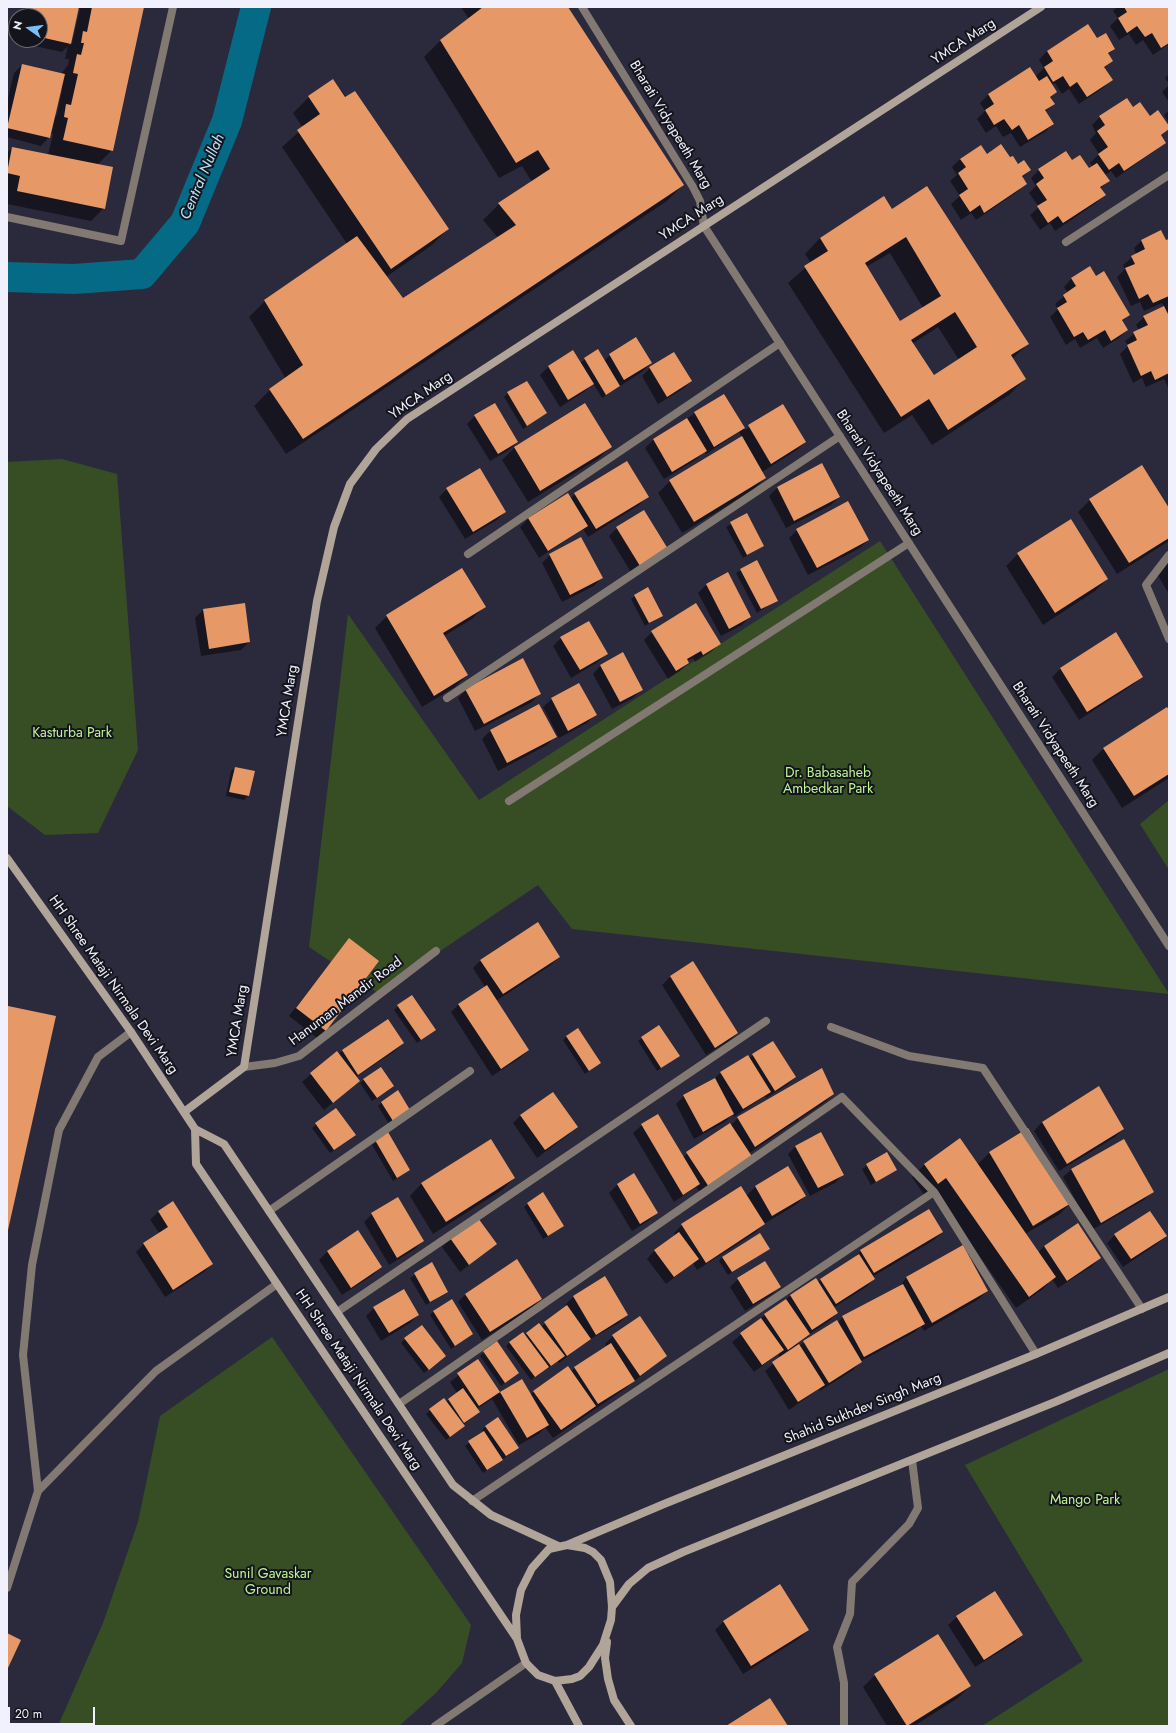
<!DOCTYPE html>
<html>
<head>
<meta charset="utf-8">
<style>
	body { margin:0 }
	#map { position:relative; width:1176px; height:1733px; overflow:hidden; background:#2b2a3c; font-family:Jost,sans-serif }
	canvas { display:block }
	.frame { position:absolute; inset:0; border:8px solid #f1f1fd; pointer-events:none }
	.north { position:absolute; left:8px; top:8px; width:40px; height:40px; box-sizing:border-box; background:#14141c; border:1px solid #6c6c76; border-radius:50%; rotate:284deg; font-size:11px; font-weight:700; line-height:16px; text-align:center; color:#f1f1fd }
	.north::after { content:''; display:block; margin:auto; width:14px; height:18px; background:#7abff8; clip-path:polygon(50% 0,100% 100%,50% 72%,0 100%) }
	.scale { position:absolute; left:8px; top:1707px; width:87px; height:18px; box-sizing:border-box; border:2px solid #f1f1fd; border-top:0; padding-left:5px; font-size:12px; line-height:14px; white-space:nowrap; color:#f1f1fd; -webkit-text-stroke:3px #14141c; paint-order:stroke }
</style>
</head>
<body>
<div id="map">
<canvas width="1176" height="1733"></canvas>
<div class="frame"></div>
<div class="north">N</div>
<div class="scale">20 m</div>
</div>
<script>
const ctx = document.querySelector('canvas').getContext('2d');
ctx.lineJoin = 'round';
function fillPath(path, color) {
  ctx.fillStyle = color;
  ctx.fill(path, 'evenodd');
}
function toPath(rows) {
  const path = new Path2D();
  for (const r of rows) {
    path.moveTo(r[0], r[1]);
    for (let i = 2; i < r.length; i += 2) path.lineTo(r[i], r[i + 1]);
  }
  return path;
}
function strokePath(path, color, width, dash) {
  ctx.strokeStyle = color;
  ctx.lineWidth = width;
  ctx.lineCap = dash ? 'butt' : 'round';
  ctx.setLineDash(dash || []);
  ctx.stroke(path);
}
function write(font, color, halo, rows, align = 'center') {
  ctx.font = font + ' Jost,sans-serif';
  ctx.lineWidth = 4;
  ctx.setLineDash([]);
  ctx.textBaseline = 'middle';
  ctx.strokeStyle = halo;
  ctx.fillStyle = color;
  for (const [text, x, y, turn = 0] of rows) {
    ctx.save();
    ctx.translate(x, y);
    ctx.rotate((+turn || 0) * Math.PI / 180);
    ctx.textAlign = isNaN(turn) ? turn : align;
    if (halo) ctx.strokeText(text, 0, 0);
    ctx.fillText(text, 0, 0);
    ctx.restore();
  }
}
const green = toPath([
	[62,459,117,474,138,750,98,833,45,835,7,806,7,462],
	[880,541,1169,994,572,929,538,885,378,993,309,947,348,614,479,800],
	[1169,800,1169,870,1140,824],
	[272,1337,471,1625,462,1663,436,1693,399,1726,58,1726,103,1623,138,1522,160,1416],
	[1169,1369,1169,1726,982,1726,1083,1661,965,1465]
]);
const shadow = toPath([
	[24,7,143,7,112,150,97,165,104,208,91,221,7,204,7,153,12,148,48,155,53,134,50,133,49,137,41,146,7,137,7,103,14,73,22,65,61,74,68,65,69,59,65,59,68,46,62,52,16,42,17,40,40,40,40,16,22,16],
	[78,9,80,9,72,43,69,46],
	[60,89,62,90,57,115,53,118],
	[461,7,567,7,683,185,667,201,286,454,254,406,270,390,286,379,249,317,265,301,347,244,282,147,303,128,293,113,309,97,333,80,448,229,432,245,386,277,403,300,498,238,483,220,499,204,532,182,522,166,499,178,424,57,440,41,469,19],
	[1117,7,1169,7,1169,44,1153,55,1143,40,1136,45,1129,34,1119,40,1110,26,1118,18,1113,11],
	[1097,39,1114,49,1108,55,1112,60,1104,68,1111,80,1103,88,1079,104,1069,89,1062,94,1055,83,1051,85,1056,92,1050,98,1053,104,1045,112,1053,124,1045,132,1020,147,1011,133,1003,137,996,126,986,133,977,119,985,111,980,103,988,95,1029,69,1035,77,1044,68,1039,60,1047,51],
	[1169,74,1169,84,1165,78],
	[1169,85,1169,102,1162,92],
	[1127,99,1133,108,1169,128,1161,136,1165,142,1156,150,1116,178,1111,171,1105,175,1108,181,1100,189,1104,195,1096,203,1055,231,1050,223,1040,230,1030,215,1039,207,1029,193,1036,186,1031,178,1039,170,1072,161,1089,170,1093,167,1090,163,1099,154,1090,140,1096,133,1092,125,1100,117],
	[1169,110,1169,123,1164,115],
	[960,159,1010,159,1018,165,1030,170,1022,178,1025,184,1017,192,976,220,971,213,961,220,951,204,960,196,950,181,957,175,952,167],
	[892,210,1028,344,1012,359,1025,379,1009,395,932,445,912,415,884,433,788,283,811,263,805,254,820,238],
	[890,253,923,308,900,322,866,267],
	[938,327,959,360,933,377,912,344],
	[1142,240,1165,241,1169,240,1169,312,1166,313,1169,317,1169,389,1164,379,1146,387,1142,378,1133,383,1120,354,1128,346,1125,341,1139,330,1136,325,1144,317,1164,307,1162,303,1144,311,1140,302,1131,306,1117,277,1125,269,1123,265,1136,254,1134,248],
	[1072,278,1096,278,1128,315,1122,322,1127,330,1119,338,1103,348,1097,338,1080,348,1075,339,1066,345,1050,317,1058,309,1055,304,1068,293,1064,287],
	[597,351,604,361,610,355,651,363,643,371,602,398,593,383,584,392,560,407,540,375,548,367,573,352,580,363],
	[650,368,691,381,683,389,658,404,642,376],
	[508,393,545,413,523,429,504,397],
	[724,395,745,430,783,405,805,442,797,450,762,472,765,478,753,490,682,533,658,493,670,481,742,437,739,432,706,454,704,452,697,459,664,479,645,448,653,440],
	[585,405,610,447,598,459,528,502,502,460,514,448],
	[475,416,517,442,509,450,490,461,467,424],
	[822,465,839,497,831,505,786,528,769,496,777,488],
	[447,489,505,512,497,520,465,539,439,497],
	[568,494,570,499,575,494,647,497,639,505,588,537,583,529,539,558,520,527,528,519],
	[1090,500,1169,510,1169,541,1117,574,1078,512],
	[746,515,762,546,743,558,726,527],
	[617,528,667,549,632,574,609,536],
	[797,530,868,540,860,548,808,575,789,538],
	[1018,554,1107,579,1095,591,1043,625,1006,566],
	[550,555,602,577,594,586,562,602,542,563],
	[756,561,777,600,757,613,736,573],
	[1169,561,1169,594,1157,574],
	[728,573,750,617,742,625,721,636,698,593,706,585],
	[635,596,661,615,645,626,631,599],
	[484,607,472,619,444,636,467,675,455,687,422,707,375,628,387,616],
	[203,610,249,642,241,650,201,656,195,618],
	[652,632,719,644,711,652,695,662,693,658,687,661,688,663,680,671,668,679,644,640],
	[1115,634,1142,676,1134,684,1079,720,1052,677,1060,669],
	[561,638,606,654,598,662,571,678,553,646],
	[601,665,641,690,633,698,612,709,593,674],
	[579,685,595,715,587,723,559,738,543,707,552,699],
	[466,690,540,693,532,702,475,731,458,698],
	[539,705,555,737,547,745,498,771,482,739,490,731],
	[1169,712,1169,778,1122,808,1092,760,1104,748],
	[235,768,253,771,248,796,244,800,226,796,231,771],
	[349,939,325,1030,317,1038,289,1016],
	[559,957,551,965,496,1001,528,1050,520,1058,492,1076,451,1012,459,1004,485,987,473,968,481,960],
	[693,963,737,1033,729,1041,706,1055,662,985,670,977],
	[398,1006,431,1033,417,1043,394,1010],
	[8,1007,55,1017,7,1228,7,1008],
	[388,1020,403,1043,395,1051,356,1077,359,1081,324,1110,302,1082,337,1052,338,1054],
	[567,1036,600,1063,585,1074,563,1040],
	[642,1038,678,1056,657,1071,638,1041],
	[773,1042,795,1077,787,1085,766,1098,765,1096,734,1117,733,1114,725,1122,694,1139,676,1104,684,1096,712,1081,721,1072,749,1058],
	[364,1080,389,1090,372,1101,360,1083],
	[1099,1087,1123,1129,1115,1137,1059,1171,1034,1131,1042,1122],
	[833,1094,825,1102,748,1154,701,1194,696,1187,674,1202,633,1133,642,1125,683,1157,730,1126,738,1118],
	[382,1102,409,1110,389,1124,378,1106],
	[336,1109,355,1135,330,1153,312,1128],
	[521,1115,576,1127,568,1135,537,1158,513,1123],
	[1028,1130,1072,1201,1060,1214,1025,1234,1038,1253,1044,1246,1100,1258,1092,1266,1058,1288,1052,1279,1043,1289,1016,1308,933,1190,925,1196,912,1177,924,1165,959,1140,977,1165,989,1153],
	[387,1134,408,1170,393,1181,372,1145],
	[796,1146,843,1174,835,1183,810,1196,788,1154],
	[887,1153,896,1170,871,1185,862,1169],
	[788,1167,805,1196,797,1204,764,1224,756,1232,697,1270,693,1263,666,1284,647,1259,655,1250,675,1236,674,1233,682,1225,746,1196,755,1187],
	[1072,1169,1152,1192,1144,1200,1092,1230,1063,1177],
	[634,1174,657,1213,648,1221,632,1231,609,1193,617,1185],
	[514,1178,502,1190,433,1234,410,1196,422,1183],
	[542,1194,563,1226,543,1239,524,1207],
	[398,1198,423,1241,415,1249,389,1265,364,1222,372,1214],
	[173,1203,212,1264,204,1272,165,1297,136,1252,144,1244,160,1234,150,1220,158,1212],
	[358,1231,381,1267,373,1275,342,1295,319,1260,327,1252],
	[942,1232,934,1240,872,1277,874,1279,866,1287,833,1308,837,1313,829,1321,808,1335,793,1348,794,1349,836,1322,837,1323,843,1317,899,1287,906,1278,962,1246,987,1291,979,1299,924,1331,921,1326,915,1332,861,1361,853,1370,820,1391,819,1389,789,1410,765,1371,780,1358,778,1354,754,1372,732,1342,765,1315,790,1296,816,1280,818,1282,853,1258,861,1251],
	[1115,1235,1165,1236,1157,1244,1123,1267,1107,1243],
	[450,1239,496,1244,460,1272,442,1247],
	[769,1248,728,1275,719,1261,722,1257],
	[431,1264,447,1291,426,1305,410,1278],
	[738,1279,779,1287,771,1295,745,1311,730,1287],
	[466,1294,541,1298,533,1307,482,1340,458,1302],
	[573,1297,627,1315,619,1323,587,1341,559,1363,558,1361,547,1369,546,1368,531,1380,506,1346,510,1342,541,1327,567,1307,565,1305],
	[374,1308,418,1315,410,1323,381,1341,366,1316],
	[434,1311,472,1334,451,1349,430,1315],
	[639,1317,666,1356,626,1388,553,1438,545,1427,540,1433,519,1445,492,1399,477,1409,475,1415,446,1440,426,1414,444,1399,446,1402,457,1393,450,1382,478,1360,500,1394,521,1381,530,1395,534,1391,571,1371,607,1347,605,1344,613,1336],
	[405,1339,441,1360,424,1373,401,1343],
	[496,1343,514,1376,501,1386,480,1356],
	[486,1426,514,1451,483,1473,465,1446,484,1432,482,1430],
	[779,1585,808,1630,800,1638,743,1674,715,1630,723,1622],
	[957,1617,1022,1635,1014,1643,975,1667,948,1625],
	[875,1675,970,1686,958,1698,914,1726,887,1726,863,1687]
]);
const canal = toPath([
	[7,277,74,279,142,274,185,223,227,121,256,7]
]);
const building = toPath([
	[30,7,79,7,71,44,40,37,40,16,28,16],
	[92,7,144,7,113,151,63,140,68,118,64,117,66,104,71,105,78,74,73,73,77,54,81,55,84,43,81,43,83,31,87,32],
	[483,7,568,7,684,185,303,439,269,389,303,365,264,300,357,236,403,298,516,225,498,203,550,169,538,150,516,163,440,40],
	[1124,7,1169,7,1169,43,1161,48,1152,33,1145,37,1137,26,1127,33,1118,18,1127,12],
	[1088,24,1097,38,1106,33,1115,49,1108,53,1113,61,1104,67,1113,80,1087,97,1077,82,1070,87,1063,76,1053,82,1044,67,1053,61,1047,51],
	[22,64,65,74,50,138,7,128],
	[1030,67,1039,81,1047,76,1057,92,1050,97,1055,104,1045,110,1054,124,1028,140,1019,125,1012,130,1004,119,994,125,985,110,994,104,988,94],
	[333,79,345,97,355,91,449,229,391,269,297,130,320,114,308,96],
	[1127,98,1133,107,1140,102,1150,116,1158,110,1169,126,1169,129,1161,135,1166,143,1124,171,1119,163,1109,170,1098,154,1108,147,1097,131,1105,125,1099,116],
	[1001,144,1010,157,1013,156,1018,164,1024,160,1031,170,1022,176,1027,184,984,213,980,205,970,212,959,195,968,189,958,173,966,167,960,159,981,145,987,154],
	[12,147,113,167,105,209,17,191,20,176,7,173],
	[1066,151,1072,160,1080,155,1089,168,1097,163,1110,181,1100,187,1106,195,1063,223,1058,216,1048,223,1037,206,1047,200,1036,184,1044,178,1038,169],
	[927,186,1029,344,1011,355,1026,379,948,430,929,399,901,417,804,266,828,251,820,238,884,196,892,209],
	[906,237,941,296,900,321,865,263],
	[955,312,977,347,934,375,911,340],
	[1161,230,1166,240,1169,239,1169,296,1153,303,1148,294,1139,299,1125,268,1135,264,1131,256,1145,249,1141,240],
	[1090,266,1096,276,1104,271,1130,315,1122,320,1128,330,1111,341,1105,330,1088,340,1083,332,1074,337,1057,308,1067,302,1063,295,1076,286,1071,278],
	[1164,306,1169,316,1169,373,1155,380,1151,371,1141,376,1127,345,1137,340,1133,332,1148,325,1143,316],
	[636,337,652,363,624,380,609,354],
	[598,349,620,386,606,395,584,358],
	[573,350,594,384,568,400,548,366],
	[674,352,692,381,667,397,649,367],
	[527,381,547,413,527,426,507,392],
	[724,394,745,428,714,447,694,412],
	[495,403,518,442,498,454,474,415],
	[585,403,612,447,540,491,514,447],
	[783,404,806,442,771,464,748,425],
	[687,418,707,451,672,472,653,439],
	[742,436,766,478,694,522,669,480],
	[627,461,649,497,596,529,574,493],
	[822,463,840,497,794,521,777,487],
	[1142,465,1169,508,1169,538,1129,563,1089,499],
	[480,468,506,512,473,532,446,488],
	[568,493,588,526,548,551,528,518],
	[848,501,869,540,817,568,796,529],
	[644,510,668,549,640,566,616,527],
	[747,513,764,546,747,555,730,522],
	[1071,519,1108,579,1055,613,1017,553],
	[581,537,603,578,570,595,549,554],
	[757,560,778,601,761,609,740,569],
	[462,568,486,607,443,633,468,675,434,696,386,615],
	[728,572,751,617,729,629,706,584],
	[648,587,663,616,649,623,634,595],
	[245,603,250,642,209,649,203,609],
	[696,603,721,644,703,655,701,651,687,659,689,663,676,671,651,631],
	[589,621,608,654,580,670,560,637],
	[1116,632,1143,677,1087,712,1060,668],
	[623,652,643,690,620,702,600,665],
	[523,658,541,694,484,724,465,689],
	[579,683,597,715,568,731,551,698],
	[539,704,557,737,507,763,490,730],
	[1167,707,1169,710,1169,774,1134,796,1103,748],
	[235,767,255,771,249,796,229,792],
	[538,922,560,957,503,994,480,960],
	[349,938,379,961,326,1031,296,1008],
	[693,961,738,1033,715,1048,670,976],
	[487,985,529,1050,501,1069,458,1004],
	[412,995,436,1030,421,1040,397,1005],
	[8,1006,56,1016,8,1230,7,1009],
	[388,1019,404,1043,358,1075,342,1050],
	[659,1025,680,1056,661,1068,641,1037],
	[578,1028,601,1063,589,1071,566,1036],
	[773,1041,796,1077,775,1091,752,1054],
	[337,1051,360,1081,333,1103,310,1073],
	[748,1055,771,1092,743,1109,720,1072],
	[381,1067,394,1086,377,1098,363,1079],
	[822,1068,834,1094,755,1147,737,1117],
	[715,1078,734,1114,703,1132,683,1095],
	[1099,1086,1124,1129,1067,1164,1042,1122],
	[398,1090,410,1110,393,1121,381,1102],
	[553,1092,578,1127,545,1150,520,1115],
	[336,1108,356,1135,334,1150,315,1123],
	[658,1114,700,1184,683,1195,641,1124],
	[730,1123,753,1158,709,1187,686,1152],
	[1028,1128,1073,1202,1033,1226,989,1152],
	[388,1132,410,1170,397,1178,375,1140],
	[821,1132,844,1175,818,1188,795,1146],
	[960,1138,1056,1277,1029,1297,946,1178,938,1184,924,1164],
	[491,1139,515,1178,446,1222,421,1183],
	[1124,1139,1154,1192,1101,1223,1071,1169],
	[887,1152,897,1170,876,1182,866,1164],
	[788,1166,806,1196,772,1216,755,1186],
	[634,1173,658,1213,640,1224,617,1184],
	[741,1186,765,1224,706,1263,681,1224],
	[543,1192,564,1226,548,1236,527,1203],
	[398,1197,424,1241,397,1258,371,1213],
	[173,1201,213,1264,173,1290,143,1243,168,1227,158,1211],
	[929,1209,943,1232,874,1273,860,1250],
	[1150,1211,1167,1236,1131,1259,1114,1234],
	[478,1218,497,1244,469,1265,450,1238],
	[1078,1223,1101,1258,1067,1281,1044,1246],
	[358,1230,382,1267,351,1288,327,1251],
	[679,1232,699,1259,674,1277,654,1250],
	[760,1233,770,1249,732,1272,722,1257],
	[963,1245,988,1291,932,1323,906,1277],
	[859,1254,875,1279,836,1304,820,1279],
	[517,1259,542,1299,490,1332,465,1294],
	[765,1261,781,1287,753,1304,737,1278],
	[432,1262,448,1292,430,1302,414,1273],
	[605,1276,628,1315,596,1335,573,1296],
	[816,1278,838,1313,812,1330,790,1295],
	[903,1284,925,1324,864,1357,842,1316],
	[404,1289,419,1315,389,1333,373,1307],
	[452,1299,473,1334,455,1346,433,1311],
	[786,1299,810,1334,788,1350,764,1314],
	[567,1305,591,1339,567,1356,544,1322],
	[640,1316,667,1356,640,1376,612,1335],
	[761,1318,784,1350,762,1365,740,1333],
	[837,1320,862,1362,829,1383,803,1341],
	[539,1323,565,1356,551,1366,526,1333],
	[422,1325,446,1356,429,1370,404,1338],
	[523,1332,549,1367,535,1377,509,1342],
	[497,1341,519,1373,505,1383,483,1351],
	[611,1343,635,1381,598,1404,574,1367],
	[799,1344,825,1385,798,1402,772,1362],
	[478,1359,500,1392,479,1406,457,1373],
	[568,1366,596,1406,561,1430,533,1391],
	[522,1379,549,1425,527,1438,500,1392],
	[463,1388,480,1412,464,1423,448,1399],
	[444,1398,465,1426,450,1437,429,1409],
	[498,1417,519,1448,506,1456,485,1426],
	[484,1431,503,1460,487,1470,468,1441],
	[780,1584,809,1630,751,1666,723,1621],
	[995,1591,1023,1635,984,1660,956,1616],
	[7,1633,21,1640,7,1670],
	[938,1634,971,1686,907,1726,874,1674],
	[770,1698,788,1726,726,1726]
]);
const service = toPath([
	[582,7,693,187,700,201,704,226],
	[7,217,121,241,173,7],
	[1169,555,1146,585,1169,639],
	[38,1491,156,1371,277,1284],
	[7,1588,38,1491,23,1355,32,1265,59,1130,98,1057,131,1032]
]);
const minor = toPath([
	[704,226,1169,946],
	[1066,242,1169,175],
	[468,554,780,343],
	[447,698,840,436],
	[509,801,909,543],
	[831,1027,909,1056,983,1068,1142,1309],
	[244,1067,275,1063,299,1056,436,951],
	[269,1211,470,1071],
	[337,1312,766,1021],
	[399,1404,842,1097,934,1192,1036,1354],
	[472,1501,934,1192],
	[844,1726,844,1683,837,1647,850,1614,852,1582,909,1524,918,1508,912,1460]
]);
const tertiary = toPath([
	[435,1726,526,1663]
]);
const secondary = toPath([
	[7,858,131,1032,195,1129,224,1144,453,1485,491,1515,558,1546],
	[184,1112,244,1067,317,601,334,527,350,484,376,449,407,419,1041,7],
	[195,1129,196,1164,517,1639],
	[567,1545,664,1504,1036,1354,1169,1297],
	[567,1545,585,1548,593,1552,601,1560,610,1582,612,1607,611,1620,603,1645,589,1667,580,1676,572,1679,555,1681,538,1675,526,1663,517,1639,516,1615,521,1590,532,1568,549,1549,567,1545],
	[612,1607,629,1584,648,1568,683,1552,1055,1402,1169,1353],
	[607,1642,605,1658,608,1679,614,1700,631,1726],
	[555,1681,579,1726]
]);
const streetNames = [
	["YMCA Marg",964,42,-33],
	["Bharati Vidyapeeth Marg",670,125,59],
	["YMCA Marg",692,218,-33],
	["YMCA Marg",421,396,-35],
	["Bharati Vidyapeeth Marg",879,473,57],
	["YMCA Marg",288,701,-81],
	["Bharati Vidyapeeth Marg",1055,745,57],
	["HH Shree Mataji Nirmala Devi Marg",113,985,55],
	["Hanuman Mandir Road",346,1002,-37],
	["YMCA Marg",238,1021,-81],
	["HH Shree Mataji Nirmala Devi Marg",358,1380,56],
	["Shahid Sukhdev Singh Marg",863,1409,-22]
];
const parkNames = [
	["Kasturba Park",72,734],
	["Dr. Babasaheb",828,774],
	["Ambedkar Park",828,790],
	["Mango Park",1085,1501],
	["Sunil Gavaskar",268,1575],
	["Ground",268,1591]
];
const waterNames = [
	["Central Nullah",203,177,-67]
];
fillPath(green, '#374e25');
fillPath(shadow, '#0007');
strokePath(canal, '#056a86', 30);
fillPath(building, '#e69967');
strokePath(service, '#817972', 8);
strokePath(minor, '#817972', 8);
strokePath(tertiary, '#817972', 8);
strokePath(secondary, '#b1a499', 8);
write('14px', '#f1f1fd', '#14141c', streetNames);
write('14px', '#bdf691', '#14141c', parkNames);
write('italic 15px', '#b5e6fa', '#14141c', waterNames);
</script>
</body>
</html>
